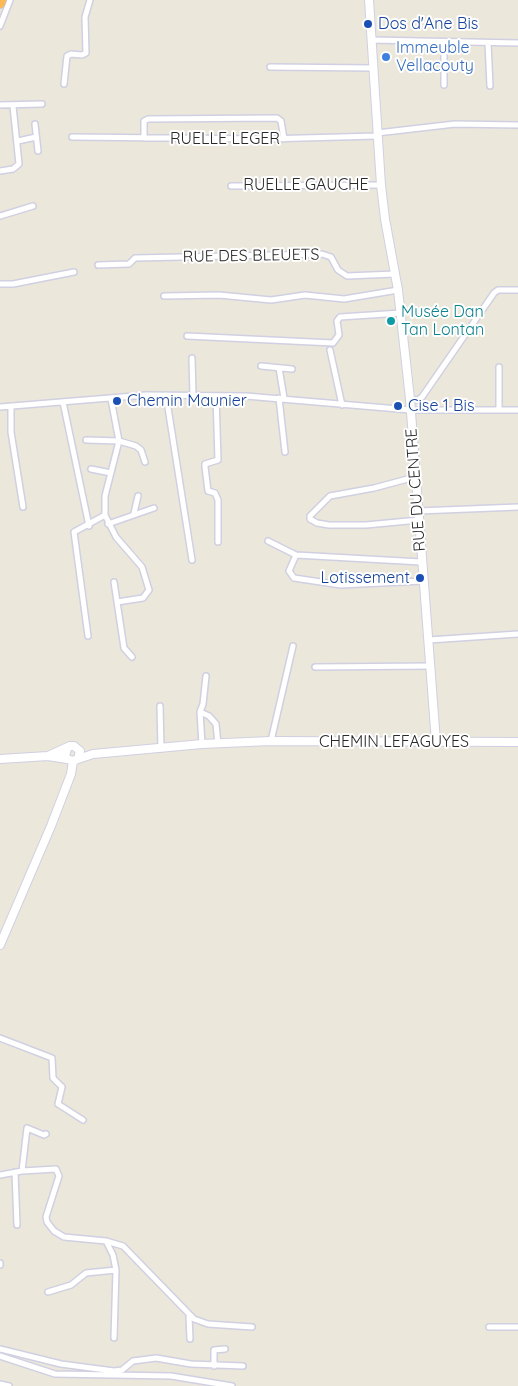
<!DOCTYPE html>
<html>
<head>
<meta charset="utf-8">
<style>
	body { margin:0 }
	canvas { display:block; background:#ebe7db }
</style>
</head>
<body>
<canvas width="518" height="1386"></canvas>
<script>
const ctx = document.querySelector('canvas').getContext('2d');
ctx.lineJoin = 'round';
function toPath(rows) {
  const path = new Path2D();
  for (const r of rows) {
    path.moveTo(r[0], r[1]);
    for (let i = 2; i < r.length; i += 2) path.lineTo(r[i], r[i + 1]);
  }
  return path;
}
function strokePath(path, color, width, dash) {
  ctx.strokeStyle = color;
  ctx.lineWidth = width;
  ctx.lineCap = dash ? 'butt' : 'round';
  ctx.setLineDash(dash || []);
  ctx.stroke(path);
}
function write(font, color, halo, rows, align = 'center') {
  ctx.font = font + ' Quicksand,sans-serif';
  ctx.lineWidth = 4;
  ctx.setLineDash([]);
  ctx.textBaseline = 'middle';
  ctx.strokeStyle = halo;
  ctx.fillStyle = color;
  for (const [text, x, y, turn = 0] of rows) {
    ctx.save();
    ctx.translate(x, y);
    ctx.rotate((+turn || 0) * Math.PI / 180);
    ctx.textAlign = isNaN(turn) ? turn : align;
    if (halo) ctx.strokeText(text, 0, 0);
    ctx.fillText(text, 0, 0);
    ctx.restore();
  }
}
const street = toPath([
	[0,26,10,0],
	[371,40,518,43],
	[488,43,490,86],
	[270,67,373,68],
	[64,84,67,56,71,54,82,55,86,53,85,17,90,0],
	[444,85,444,42],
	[0,105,42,104],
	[35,124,38,151],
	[377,133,455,124,518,125],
	[72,137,265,139,377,136],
	[144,138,144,121,148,119,277,118,281,121,284,139],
	[18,141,36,137],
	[0,171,13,169,19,164,13,106],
	[231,186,381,185],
	[0,216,33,206],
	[98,265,129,264,135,258,322,254,331,257,338,270,347,276,395,274],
	[0,284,13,284,74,272],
	[164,296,219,295,271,300,305,295,344,299,398,290],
	[187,336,333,343,339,335,337,321,340,317,401,313],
	[330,350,342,405],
	[192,358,193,395],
	[261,366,292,369],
	[499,367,499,410],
	[279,368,284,398],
	[166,395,192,560],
	[216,396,218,460,205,464,205,467,208,491,215,493,218,500,218,542],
	[279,398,285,452],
	[111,399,119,441,105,496,105,515,116,537,142,567,149,590,143,598,117,602],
	[410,399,418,400,422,397,494,293,498,290,518,290],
	[63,402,89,526],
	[11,406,11,432,23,507],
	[0,407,146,395,246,396,410,410,518,410],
	[86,440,119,441,136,446,141,450,145,462],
	[91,469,111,473],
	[415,477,374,488,330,496,310,516,310,519,317,523,329,525,366,525,419,520],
	[418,511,518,507],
	[134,513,138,496],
	[108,524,154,508],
	[268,541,296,555,421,562],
	[296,555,289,571,294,578,341,585,423,581],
	[114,582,124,648,132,657],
	[88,636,74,532,105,515],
	[429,640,518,634],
	[315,667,431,666],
	[160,706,161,749],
	[200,712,209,716,216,724,218,744],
	[271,741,293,646],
	[202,744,200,712,203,704,206,676],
	[0,1038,52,1058,53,1078,62,1087,58,1104,83,1120],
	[22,1171,27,1128,44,1135,46,1134],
	[15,1172,17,1225],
	[0,1175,22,1171,56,1169,59,1176,46,1217,47,1222,54,1231,64,1237,106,1241,123,1246,194,1319,208,1324,252,1327],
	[106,1241,113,1255,116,1270,114,1338],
	[0,1265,0,1263],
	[48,1292,71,1285,86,1273,116,1270],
	[189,1316,190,1339],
	[489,1327,518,1327],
	[0,1349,61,1364,114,1371,122,1370,133,1361,156,1358,191,1364,243,1366],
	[0,1356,55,1374,171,1376,232,1386],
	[214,1366,214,1350,225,1349],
	[0,1384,9,1386]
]);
const secondary = toPath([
	[369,0,381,185,385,219,398,290,410,399,436,742],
	[48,756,70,746,74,746,80,751,78,759,73,761,67,759,65,756,67,749],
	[0,759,48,756,67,759],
	[78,759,93,754,202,744,271,741,518,742],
	[0,945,51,826,71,774,73,761]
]);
const highway = toPath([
	[0,3,1,0]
]);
const markers = [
	[368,24,5,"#1a4fb4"],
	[386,57,5,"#3f7fe0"],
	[391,321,5,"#0f9aa8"],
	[117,401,5,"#1a4fb4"],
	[398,406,5,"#1a4fb4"],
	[420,578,5,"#1a4fb4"]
];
const transitNames = [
	["Dos d'Ane Bis",378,24],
	["Chemin Maunier",127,401],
	["Cise 1 Bis",408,406],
	["Lotissement",410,578,"right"]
];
const shopNames = [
	["Immeuble",396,48],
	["Vellacouty",396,66]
];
const streetNames = [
	["RUELLE LEGER",225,139],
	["RUELLE GAUCHE",306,185],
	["RUE DES BLEUETS",251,256,-1],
	["RUE DU CENTRE",416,490,-94],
	["CHEMIN LEFAGUYES",394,742]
];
const cultureNames = [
	["Musée Dan",401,312],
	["Tan Lontan",401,330]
];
strokePath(street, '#d0d0e2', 8);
strokePath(secondary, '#d0d0e2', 10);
strokePath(highway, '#c7c7c7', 12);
strokePath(street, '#fff', 5);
strokePath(secondary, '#fff', 8);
strokePath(highway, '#fdba54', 10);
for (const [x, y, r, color] of markers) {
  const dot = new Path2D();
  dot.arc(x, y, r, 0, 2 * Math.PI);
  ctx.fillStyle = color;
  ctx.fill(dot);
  strokePath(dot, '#fff', 2);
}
write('16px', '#164399', '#fff', transitNames, 'left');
write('16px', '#366cbe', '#fff', shopNames, 'left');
write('16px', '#292929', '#fff', streetNames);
write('16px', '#0d838f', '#fff', cultureNames, 'left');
</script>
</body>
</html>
